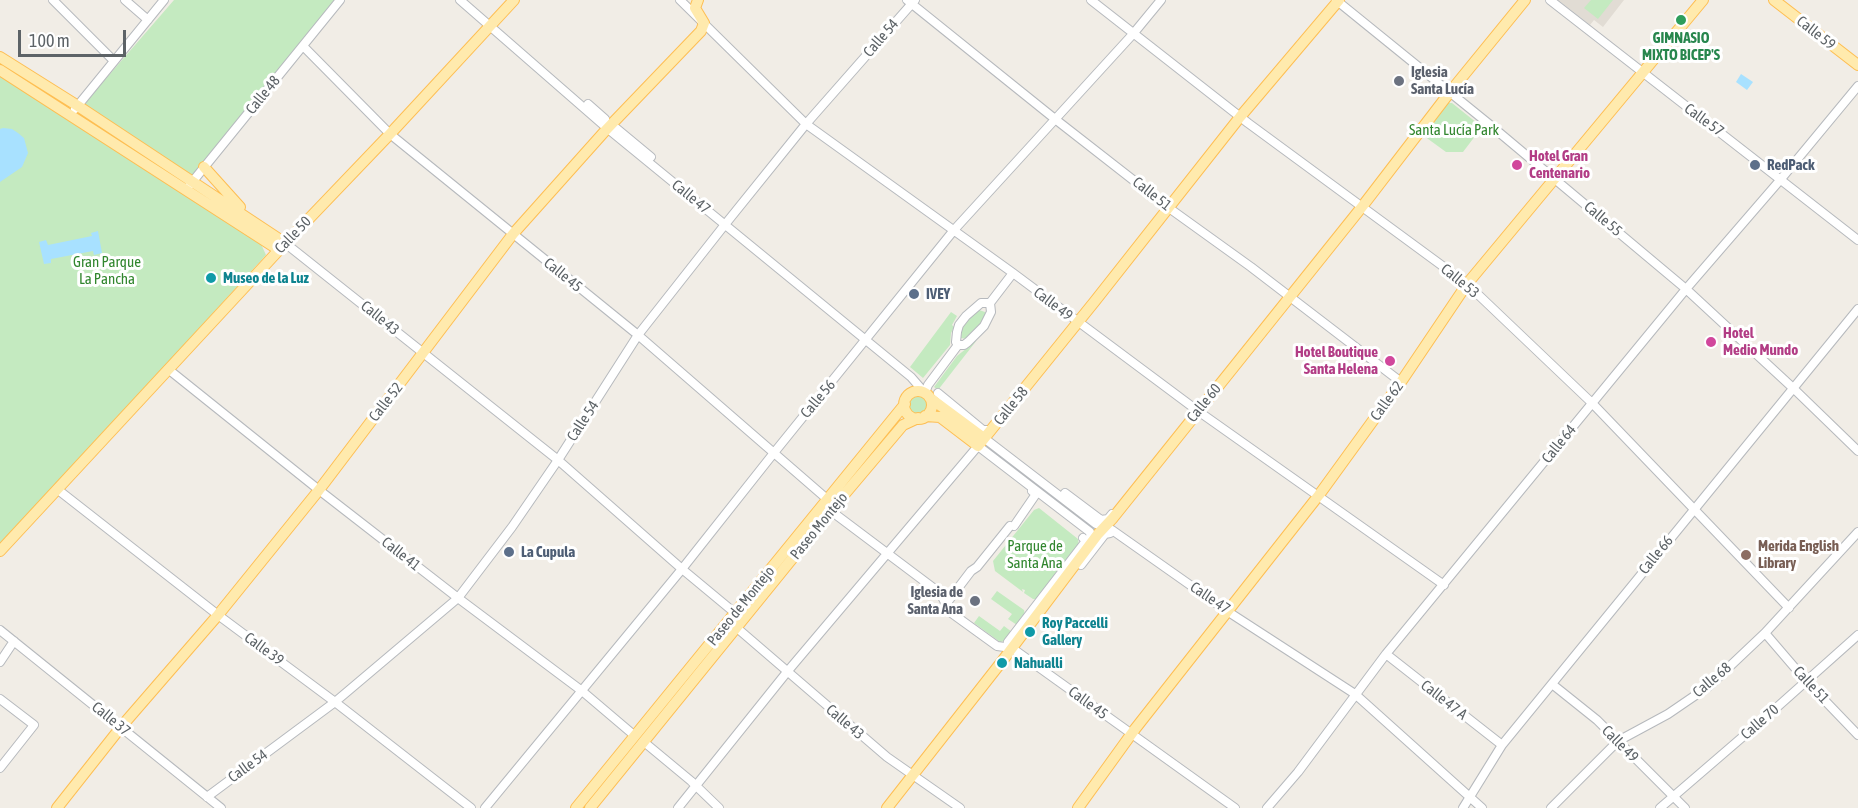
<!DOCTYPE html>
<html>
<head>
<meta charset="utf-8">
<style>
	body { margin:0 }
	#map { position:relative; width:1858px; height:808px; overflow:hidden; background:#f1ede6; font-family:"Asap Condensed",sans-serif }
	canvas { display:block }
	.scale { position:absolute; left:18px; top:30px; width:108px; height:27px; box-sizing:border-box; border:3px solid #5d6367; border-top:0; padding-left:8px; font-size:18px; line-height:21px; white-space:nowrap; color:#5d6367; -webkit-text-stroke:4px #fff; paint-order:stroke }
</style>
</head>
<body>
<div id="map">
<canvas width="1858" height="808"></canvas>
<div class="scale">100 m</div>
</div>
<script>
const ctx = document.querySelector('canvas').getContext('2d');
ctx.lineJoin = 'round';
function fillPath(path, color) {
  ctx.fillStyle = color;
  ctx.fill(path, 'evenodd');
}
function toPath(rows) {
  const path = new Path2D();
  for (const r of rows) {
    if (r.length === 3) {
      path.moveTo(r[0] + r[2], r[1]);
      path.arc(r[0], r[1], r[2], 0, 2 * Math.PI);
      continue;
    }
    path.moveTo(r[0], r[1]);
    for (let i = 2; i < r.length; i += 2) path.lineTo(r[i], r[i + 1]);
  }
  return path;
}
function strokePath(path, color, width, dash) {
  ctx.strokeStyle = color;
  ctx.lineWidth = width;
  ctx.lineCap = dash ? 'butt' : 'round';
  ctx.setLineDash(dash || []);
  ctx.stroke(path);
}
function write(font, color, halo, rows, align = 'center') {
  ctx.font = font + ' "Asap Condensed",sans-serif';
  ctx.lineWidth = 6;
  ctx.setLineDash([]);
  ctx.textBaseline = 'middle';
  ctx.strokeStyle = halo;
  ctx.fillStyle = color;
  for (const [text, x, y, turn = 0] of rows) {
    ctx.save();
    ctx.translate(x, y);
    ctx.rotate((+turn || 0) * Math.PI / 180);
    ctx.textAlign = isNaN(turn) ? turn : align;
    if (halo) ctx.strokeText(text, 0, 0);
    ctx.fillText(text, 0, 0);
    ctx.restore();
  }
}
const education = toPath([
	[1558,0,1624,0,1603,27,1594,20,1590,25]
]);
const green = toPath([
	[174,0,335,0,181,191,261,244,266,255,36,507,0,544,0,74,70,120],
	[1591,0,1613,0,1598,19,1584,8],
	[1448,103,1452,103,1482,127,1463,152,1446,152,1424,136],
	[979,310,985,312,985,316,982,323,966,339,961,338,962,328,974,313],
	[951,312,957,316,952,325,954,327,951,333,950,345,923,378,910,367],
	[984,331,938,390,934,387,957,356,977,340],
	[918,405,9],
	[1039,508,1078,539,1079,546,1038,599,1033,599,1024,593,1025,590,1022,589,1023,592,995,571,993,561,1034,510],
	[997,591,1024,610,1025,615,1017,625,1008,619,1012,614,991,599],
	[979,616,1000,631,1004,626,1012,632,1005,641,1000,642,974,623]
]);
const water = toPath([
	[1741,74,1753,82,1747,90,1736,82],
	[3,128,12,129,18,133,24,138,28,153,22,167,0,182,0,129],
	[98,231,102,253,94,255,93,251,51,259,51,263,44,264,39,242,46,240,48,245,92,236,91,233]
]);
const minor = toPath([
	[53,0,114,61],
	[125,0,148,20],
	[460,0,608,129,911,377,924,392],
	[680,0,806,124,1013,273,1198,411,1444,585],
	[907,0,1055,119,1169,208,1251,267,1401,382],
	[1091,0,1248,123,1467,284,1592,403,1789,608],
	[1336,0,1489,124,1686,289,1793,388,1858,451],
	[1550,0,1858,240],
	[303,46,390,134,638,335,827,499],
	[588,104,605,119],
	[75,109,164,0],
	[616,128,651,157],
	[189,186,340,0],
	[285,243,558,460,682,569,735,613],
	[958,345,956,342,957,332,959,325,966,316,981,303,990,303],
	[168,369,319,490,458,598,582,691,635,736],
	[925,393,928,385,958,345,964,345,968,342,984,326,991,312,990,303,1013,273],
	[938,393,983,430,988,430],
	[984,438,1096,524,1112,530,1227,611,1355,694,1482,808],
	[57,489,218,615,335,702,471,808],
	[1065,493,1101,520,1108,519,1112,514],
	[831,511,940,593,950,612,997,646,1012,648,1235,808],
	[1014,526,1036,494,1032,491],
	[1081,565,1105,534,1110,533],
	[946,604,971,571,977,567,1010,526],
	[737,628,887,757,960,808],
	[0,630,221,808],
	[1765,633,1807,682,1858,735],
	[1008,642,1086,541,1083,538],
	[1386,654,1502,745],
	[0,662,14,641],
	[1552,684,1597,720,1685,808],
	[0,699,34,725,0,768],
	[644,742,691,781,719,808],
	[207,797,335,702,458,598,512,527,558,460,638,335,723,227,806,124,915,0],
	[485,808,682,569,773,454,954,230,1133,34,1161,0],
	[678,808,787,672,978,446,1090,532,1091,543],
	[1267,808,1298,772,1386,654,1686,289,1781,179,1858,86],
	[1463,808,1502,745,1858,309],
	[1551,808,1618,741,1668,714,1709,686,1765,633,1858,532],
	[1660,808,1775,709,1858,635]
]);
const major = toPath([
	[1774,0,1858,65],
	[0,57,78,106,285,243],
	[0,70,279,250],
	[204,167,240,207],
	[918,405,14],
	[930,398,984,438],
	[925,416,940,417,978,446,1095,301,1240,117,1339,0],
	[0,551,279,250,390,134,514,0],
	[57,808,121,727,218,615,319,490,513,234,605,131,701,31,704,23,695,8,698,0],
	[576,808,905,404],
	[590,808,843,496,903,425,918,418],
	[887,808,1003,660,1098,534,1112,519,1361,208,1450,92,1525,0],
	[1078,808,1135,729,1319,495,1401,382,1467,284,1703,0]
]);
const markers = [
	[1681,20,6,"#2e9e5b"],
	[1399,81,6,"#6b7280"],
	[1517,165,6,"#d1479c"],
	[1755,165,6,"#5c6f8a"],
	[211,278,6,"#0f9aa8"],
	[914,294,6,"#5c6f8a"],
	[1711,342,6,"#d1479c"],
	[1390,361,6,"#d1479c"],
	[509,552,6,"#5c6f8a"],
	[1746,555,6,"#8d6e63"],
	[975,601,6,"#6b7280"],
	[1030,632,6,"#0f9aa8"],
	[1002,663,6,"#0f9aa8"]
];
const streetNames = [
	["Calle 59",1816,33,38],
	["Calle 54",881,38,-49],
	["Calle 48",263,95,-51],
	["Calle 57",1704,120,36],
	["Calle 51",1152,194,38],
	["Calle 47",691,197,39],
	["Calle 55",1603,219,40],
	["Calle 50",293,235,-46],
	["Calle 45",563,275,39],
	["Calle 53",1460,281,39],
	["Calle 49",1053,304,37],
	["Calle 43",380,318,39],
	["Calle 56",818,399,-50],
	["Calle 62",1387,401,-54],
	["Calle 52",386,402,-52],
	["Calle 60",1204,403,-51],
	["Calle 58",1011,406,-51],
	["Calle 54",583,421,-57],
	["Calle 64",1559,444,-51],
	["Paseo Montejo",819,526,-51],
	["Calle 41",401,554,38],
	["Calle 66",1656,555,-51],
	["Calle 47",1210,598,34],
	["Paseo de Montejo",741,606,-51],
	["Calle 39",264,649,36],
	["Calle 68",1712,680,-40],
	["Calle 51",1811,685,47],
	["Calle 47 A",1444,700,38],
	["Calle 45",1088,703,36],
	["Calle 37",111,719,39],
	["Calle 43",845,722,40],
	["Calle 70",1760,722,-41],
	["Calle 49",1620,744,45],
	["Calle 54",248,766,-36]
];
const leisureNames = [
	["GIMNASIO",1681,38],
	["MIXTO BICEP'S",1681,55]
];
const worshipNames = [
	["Iglesia",1411,72],
	["Santa Lucía",1411,89],
	["Iglesia de",963,592,"right"],
	["Santa Ana",963,609,"right"]
];
const parkNames = [
	["Santa Lucía Park",1454,130],
	["Gran Parque",107,262],
	["La Pancha",107,279],
	["Parque de",1035,546],
	["Santa Ana",1035,563]
];
const hotelNames = [
	["Hotel Gran",1529,156],
	["Centenario",1529,173],
	["Hotel",1723,333],
	["Medio Mundo",1723,350],
	["Hotel Boutique",1378,352,"right"],
	["Santa Helena",1378,369,"right"]
];
const serviceNames = [
	["RedPack",1767,165],
	["IVEY",926,294],
	["La Cupula",521,552]
];
const cultureNames = [
	["Museo de la Luz",223,278],
	["Roy Paccelli",1042,623],
	["Gallery",1042,640],
	["Nahualli",1014,663]
];
const educationNames = [
	["Merida English",1758,546],
	["Library",1758,563]
];
fillPath(education, '#e1dcd4');
fillPath(green, '#c4eac0');
fillPath(water, '#a8e1ff');
strokePath(minor, '#b6b9bd', 10);
strokePath(major, '#febe52', 12);
strokePath(minor, '#fff', 8);
strokePath(major, '#ffeaad', 10);
for (const [x, y, r, color] of markers) {
  const dot = new Path2D();
  dot.arc(x, y, r, 0, 2 * Math.PI);
  ctx.fillStyle = color;
  ctx.fill(dot);
  strokePath(dot, '#fff', 2);
}
write('15px', '#5d6367', '#fff', streetNames);
write('bold 15px', '#27864d', '#fff', leisureNames);
write('bold 15px', '#5b616d', '#fff', worshipNames, 'left');
write('15px', '#31862e', '#fff', parkNames);
write('bold 15px', '#b23c85', '#fff', hotelNames, 'left');
write('bold 15px', '#4e5e75', '#fff', serviceNames, 'left');
write('bold 15px', '#0d838f', '#fff', cultureNames, 'left');
write('bold 15px', '#785e54', '#fff', educationNames, 'left');
</script>
</body>
</html>
